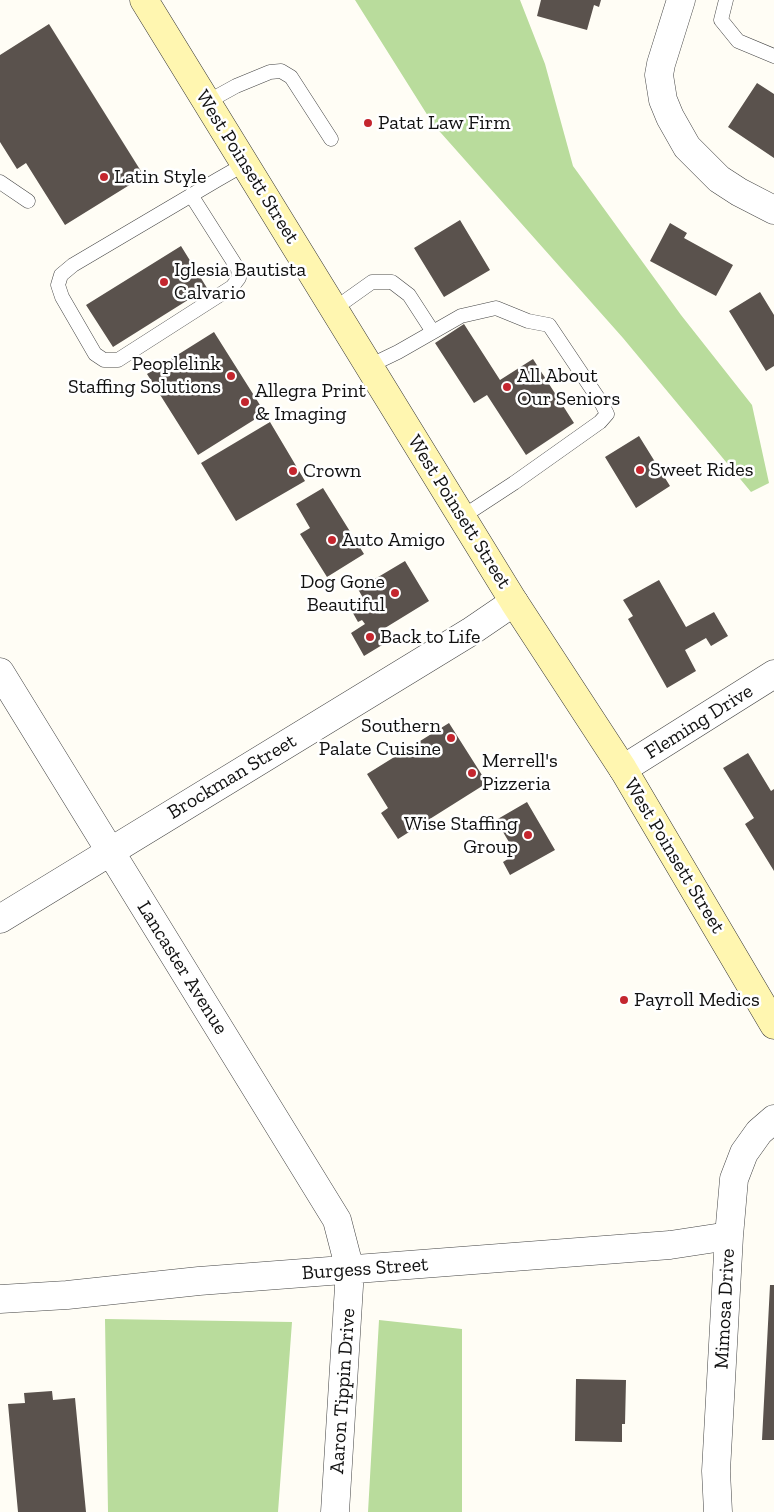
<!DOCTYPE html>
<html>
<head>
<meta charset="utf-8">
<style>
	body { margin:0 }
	canvas { display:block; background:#fffdf5 }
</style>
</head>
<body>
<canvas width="774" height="1512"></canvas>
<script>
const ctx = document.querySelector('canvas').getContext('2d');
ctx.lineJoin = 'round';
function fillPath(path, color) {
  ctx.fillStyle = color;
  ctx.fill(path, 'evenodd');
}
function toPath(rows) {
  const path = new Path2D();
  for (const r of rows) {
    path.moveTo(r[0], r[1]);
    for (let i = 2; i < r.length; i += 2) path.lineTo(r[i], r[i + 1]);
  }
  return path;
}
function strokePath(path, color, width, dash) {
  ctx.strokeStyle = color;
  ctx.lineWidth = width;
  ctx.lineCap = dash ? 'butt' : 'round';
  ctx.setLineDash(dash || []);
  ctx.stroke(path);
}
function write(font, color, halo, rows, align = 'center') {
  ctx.font = font + ' "Zilla Slab",serif';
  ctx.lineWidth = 5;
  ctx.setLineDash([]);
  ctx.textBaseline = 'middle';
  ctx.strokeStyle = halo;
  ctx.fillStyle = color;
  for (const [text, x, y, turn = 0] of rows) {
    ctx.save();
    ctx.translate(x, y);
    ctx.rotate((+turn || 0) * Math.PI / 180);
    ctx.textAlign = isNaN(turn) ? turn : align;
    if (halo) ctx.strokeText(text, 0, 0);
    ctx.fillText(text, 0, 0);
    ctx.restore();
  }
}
const forest = toPath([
	[355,0,520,0,545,64,573,166,681,315,752,405,769,483,751,492,623,338,433,124],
	[105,1319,292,1322,278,1512,108,1512],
	[379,1320,462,1329,462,1512,368,1512]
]);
const building = toPath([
	[541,0,601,0,599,7,594,5,587,30,537,16],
	[49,24,144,176,65,225,26,163,17,169,0,142,0,55],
	[757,83,774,94,774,158,728,127],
	[460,220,490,270,444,297,414,248],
	[670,223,687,233,684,238,733,265,716,296,650,261],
	[181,246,207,288,113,347,86,305],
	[760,292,774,315,774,366,766,371,729,311],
	[464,324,500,380,533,359,574,423,526,455,487,395,474,403,435,343],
	[214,332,265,413,198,455,147,374],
	[270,422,305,481,236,521,201,463],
	[639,436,670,486,636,508,605,457],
	[323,488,364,554,327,577,300,534,310,528,296,504],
	[405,561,429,601,385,628,392,639,364,656,351,633,365,624,362,620,358,622,349,606,363,598,358,589],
	[659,580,686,627,714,612,728,636,711,646,706,638,685,650,696,671,667,688,628,619,633,616,623,600],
	[449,723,487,783,398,839,381,813,388,808,367,774],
	[748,753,771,791,774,789,774,871,745,824,754,818,723,768],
	[527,802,555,850,510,875,503,862,516,854,496,820],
	[770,1285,774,1285,774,1440,762,1440],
	[576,1379,626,1380,625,1424,622,1424,622,1442,575,1441],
	[52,1391,53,1400,75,1398,86,1512,18,1512,8,1404,25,1403,24,1393]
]);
const service = toPath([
	[726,0,721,20,738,41,774,56],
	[207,102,236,86,270,72,281,71,291,77,331,139],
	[0,182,28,201],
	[191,195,238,269,239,278,232,287,118,360,104,360,95,354,62,297,58,285,61,275,73,265,217,180,245,164],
	[334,309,372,282,392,282,409,295,433,332],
	[369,366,398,352,461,316,496,308,528,321,549,325,602,404,607,414,600,422,514,483,462,517]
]);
const minor = toPath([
	[681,0,661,64,659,75,663,100,670,117,687,147,719,179,739,192,774,210],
	[0,672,337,1220,350,1270,335,1512],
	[623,769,774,674],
	[0,919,470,632,514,602],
	[0,1299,67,1295,199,1281,670,1245,729,1236],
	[718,1512,716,1471,729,1236,734,1179,744,1153,759,1132,774,1119]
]);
const secondary = toPath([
	[144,0,514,602,623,769,774,1025]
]);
const markers = [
	[368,123,5,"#c4262e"],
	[104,177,5,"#c4262e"],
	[164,282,5,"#c4262e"],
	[231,376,5,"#c4262e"],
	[507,387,5,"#c4262e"],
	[245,402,5,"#c4262e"],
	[640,470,5,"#c4262e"],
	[293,471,5,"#c4262e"],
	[332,540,5,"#c4262e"],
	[395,593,5,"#c4262e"],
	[370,637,5,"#c4262e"],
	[451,738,5,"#c4262e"],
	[472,773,5,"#c4262e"],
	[528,835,5,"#c4262e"],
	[624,1000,5,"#c4262e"]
];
const poiNames = [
	["Patat Law Firm",378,123],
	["Latin Style",114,177],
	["Iglesia Bautista",174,270],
	["Calvario",174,293],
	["Peoplelink",221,364,"right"],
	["Staffing Solutions",221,387,"right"],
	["All About",517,376],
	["Our Seniors",517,399],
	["Allegra Print",255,391],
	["& Imaging",255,414],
	["Sweet Rides",650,470],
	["Crown",303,471],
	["Auto Amigo",342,540],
	["Dog Gone",385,582,"right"],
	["Beautiful",385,605,"right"],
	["Back to Life",380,637],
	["Southern",441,726,"right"],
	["Palate Cuisine",441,749,"right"],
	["Merrell's",482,761],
	["Pizzeria",482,784],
	["Wise Staffing",518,824,"right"],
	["Group",518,847,"right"],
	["Payroll Medics",634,1000]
];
const streetNames = [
	["West Poinsett Street",247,167,58],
	["West Poinsett Street",459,512,58],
	["Fleming Drive",699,722,-32],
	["Brockman Street",232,777,-31],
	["West Poinsett Street",674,856,59],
	["Lancaster Avenue",182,968,58],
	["Burgess Street",365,1269,-4],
	["Mimosa Drive",725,1309,-87],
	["Aaron Tippin Drive",343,1391,-86]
];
fillPath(forest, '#b9dc9c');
fillPath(building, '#5a524d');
strokePath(service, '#444', 15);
strokePath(minor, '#444', 29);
strokePath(secondary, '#333', 29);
strokePath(service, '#fff', 14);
strokePath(minor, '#fff', 28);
strokePath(secondary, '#fff6b0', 28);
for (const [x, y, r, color] of markers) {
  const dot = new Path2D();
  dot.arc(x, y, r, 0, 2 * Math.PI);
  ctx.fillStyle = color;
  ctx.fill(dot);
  strokePath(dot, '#fff', 2);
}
write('20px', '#111', '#fff', poiNames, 'left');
write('20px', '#111', '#fff', streetNames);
</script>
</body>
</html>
